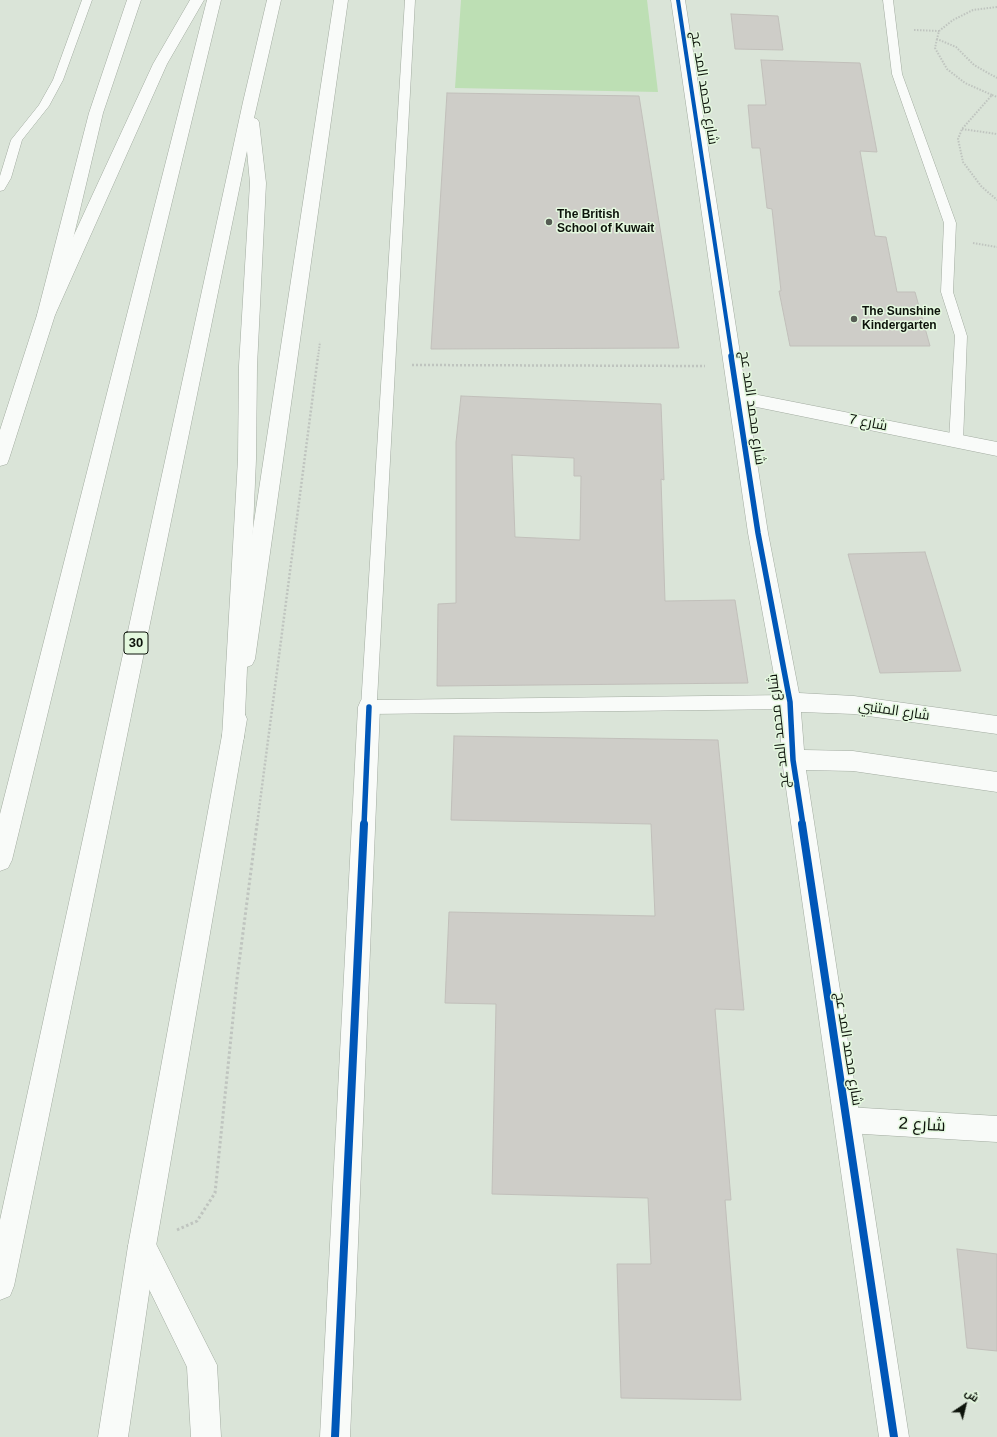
<!DOCTYPE html>
<html>
<head>
<meta charset="utf-8">
<style>
	body { margin:0 }
	#map { position:relative; width:997px; height:1437px; overflow:hidden; background:#dae4d8; font-family:Arial,Cairo,sans-serif }
	canvas { display:block }
	.north { position:absolute; left:945px; top:1385px; width:40px; height:40px; -webkit-text-stroke:3px #e4f8df; paint-order:stroke; rotate:35deg; font-size:11px; font-weight:700; line-height:16px; text-align:center; color:#0d130b }
	.north::after { content:''; display:block; margin:auto; width:14px; height:18px; background:#0d130b; clip-path:polygon(50% 0,100% 100%,50% 72%,0 100%) }
</style>
</head>
<body>
<div id="map">
<canvas width="997" height="1437"></canvas>
<div class="north">ش</div>
</div>
<script>
const ctx = document.querySelector('canvas').getContext('2d');
ctx.lineJoin = 'round';
function fillPath(path, color) {
  ctx.fillStyle = color;
  ctx.fill(path, 'evenodd');
}
function toPath(rows) {
  const path = new Path2D();
  for (const r of rows) {
    path.moveTo(r[0], r[1]);
    for (let i = 2; i < r.length; i += 2) path.lineTo(r[i], r[i + 1]);
  }
  return path;
}
function strokePath(path, color, width, dash) {
  ctx.strokeStyle = color;
  ctx.lineWidth = width;
  ctx.lineCap = dash ? 'butt' : 'round';
  ctx.setLineDash(dash || []);
  ctx.stroke(path);
}
function write(font, color, halo, rows, align = 'center') {
  ctx.font = font + ' Arial,Cairo,sans-serif';
  ctx.lineWidth = 3;
  ctx.setLineDash([]);
  ctx.textBaseline = 'middle';
  ctx.strokeStyle = halo;
  ctx.fillStyle = color;
  for (const [text, x, y, turn = 0] of rows) {
    ctx.save();
    ctx.translate(x, y);
    ctx.rotate((+turn || 0) * Math.PI / 180);
    ctx.textAlign = isNaN(turn) ? turn : align;
    if (halo) ctx.strokeText(text, 0, 0);
    ctx.fillText(text, 0, 0);
    ctx.restore();
  }
}
const green = toPath([
	[461,0,647,0,658,92,455,88]
]);
const building = toPath([
	[731,14,778,16,783,50,735,49,731,14],
	[761,60,860,63,877,152,860,151,875,236,886,237,897,292,915,292,930,346,790,346,779,291,781,291,772,209,767,208,760,148,752,148,748,105,766,105,761,60],
	[447,93,639,96,679,348,431,349,447,93],
	[461,396,661,404,664,480,661,479,665,601,735,600,748,683,437,686,438,604,456,603,456,442,461,396],
	[512,455,574,458,574,476,581,476,580,540,515,537,512,455],
	[925,552,961,671,880,673,848,554,925,552],
	[454,736,718,740,744,1010,715,1009,731,1200,725,1200,741,1400,621,1398,617,1264,651,1264,648,1198,492,1194,496,1004,445,1003,449,912,655,916,651,824,451,820,454,736],
	[957,1249,997,1254,997,1351,967,1348,957,1249]
]);
const pathFar2 = toPath([
	[997,7,973,10,953,20,939,31,937,39,956,47,974,65,997,78],
	[914,30,939,31],
	[937,39,935,48,947,69,965,83,992,95,962,129,958,139,963,162,981,186,997,200],
	[992,95,997,97],
	[962,129,997,134],
	[973,243,997,247],
	[318,357,320,342]
]);
const pathFar1 = toPath([
	[412,365,705,366],
	[257,825,318,356]
]);
const path = toPath([
	[177,1230,197,1221,215,1193,237,979,257,824]
]);
const service = toPath([
	[82,0,92,0,63,80,49,106,22,140,11,178,4,190,0,191,0,176,11,140,39,105,53,80,82,0],
	[405,0,415,0,377,700,790,695,796,697,798,702,796,707,790,709,369,714,363,712,361,707,405,0],
	[883,0,893,0,902,74,956,223,953,292,967,336,963,441,961,444,956,446,951,444,949,441,955,336,941,292,944,223,892,74,883,0]
]);
const minor = toPath([
	[738,391,997,442,997,456,732,402,729,397,732,392,738,391],
	[369,698,377,700,380,707,350,1437,320,1437,358,707,361,700,369,698],
	[847,1107,997,1116,997,1142,847,1133,838,1129,834,1120,838,1111,847,1107],
	[142,1232,152,1236,217,1365,221,1437,191,1437,187,1367,128,1246,132,1236,142,1232]
]);
const tertiary = toPath([
	[671,0,685,0,768,533,799,693,854,696,997,716,997,734,854,714,801,712,804,750,853,751,997,772,997,792,853,771,806,770,909,1437,879,1437,782,760,779,702,748,533,671,0]
]);
const secondary = toPath([
	[127,0,141,0,103,113,55,315,9,459,7,464,0,466,0,430,37,315,89,113,127,0],
	[334,0,348,0,255,659,252,665,244,668,236,665,233,659,334,0],
	[236,710,244,712,247,719,156,1246,128,1437,98,1437,128,1246,225,719,228,712,236,710]
]);
const motorway = toPath([
	[190,0,204,0,167,64,55,315,52,319,46,321,40,319,37,315,153,64,190,0],
	[207,0,221,0,12,860,8,868,0,871,0,814,207,0],
	[267,0,281,0,254,118,257,119,259,122,266,183,257,366,256,459,244,738,241,745,233,748,225,745,222,738,238,459,239,366,250,183,247,151,14,1286,10,1296,0,1300,0,1220,243,102,267,0]
]);
const cyclewayFar2 = toPath([
	[678,0,732,357]
]);
const cyclewayFar1 = toPath([
	[731,356,758,533,790,702,793,760,803,825],
	[364,825,369,707]
]);
const cycleway = toPath([
	[802,824,894,1437],
	[335,1437,364,824]
]);
const markers = [
	[549,222,4,"#555c53"],
	[854,319,4,"#555c53"]
];
const farPoinames = [
	["The British",557,215],
	["School of Kuwait",557,229],
	["The Sunshine",862,312],
	["Kindergarten",862,326]
];
const shields = [
	[136,643,24]
];
const shieldNames = [
	["30",136,643]
];
const streetNames = [
	["شارع محمد المد عج",704,88,81],
	["شارع محمد المد عج",752,408,82],
	["شارع 7",868,423,11],
	["شارع المتنبي",894,711,8],
	["شارع محمد المد عج",779,731,-96],
	["شارع محمد المد عج",848,1049,81]
];
const nearStreetnames = [
	["شارع 2",922,1125,3]
];
fillPath(green, '#bddfb4');
fillPath(building, '#cecdc8');
strokePath(building, '#c1bfba', 1);
strokePath(service, '#a2aba0', 1);
strokePath(minor, '#a2aba0', 1);
strokePath(tertiary, '#a2aba0', 1);
strokePath(secondary, '#a2aba0', 1);
strokePath(motorway, '#a2aba0', 1);
strokePath(pathFar2, '#bfc4bf', 2, [1.5, 1.5]);
strokePath(pathFar1, '#bfc4bf', 2.5, [2, 2]);
strokePath(path, '#bfc4bf', 3, [2.5, 2.5]);
fillPath(service, '#f9fbf9');
fillPath(minor, '#f9fbf9');
fillPath(tertiary, '#f9fbf9');
fillPath(secondary, '#f9fbf9');
fillPath(motorway, '#f9fbf9');
strokePath(cyclewayFar2, '#0057b8', 4);
strokePath(cyclewayFar1, '#0057b8', 5.5);
strokePath(cycleway, '#0057b8', 8);
for (const [x, y, r, color] of markers) {
  const dot = new Path2D();
  dot.arc(x, y, r, 0, 2 * Math.PI);
  ctx.fillStyle = color;
  ctx.fill(dot);
  strokePath(dot, '#e4f8df', 1.5);
}
write('bold 12px', '#0d130b', '#e4f8df', farPoinames, 'left');
for (const [x, y, w] of shields) {
  const box = new Path2D();
  box.roundRect(x - w / 2, y - 11, w, 22, 3);
  ctx.fillStyle = '#e4f8df';
  ctx.fill(box);
  strokePath(box, '#0d130b', 1);
}
write('bold 13px', '#0d130b', null, shieldNames);
write('14px', '#0d130b', '#e4f8df', streetNames);
write('17px', '#0d130b', '#e4f8df', nearStreetnames);
</script>
</body>
</html>
